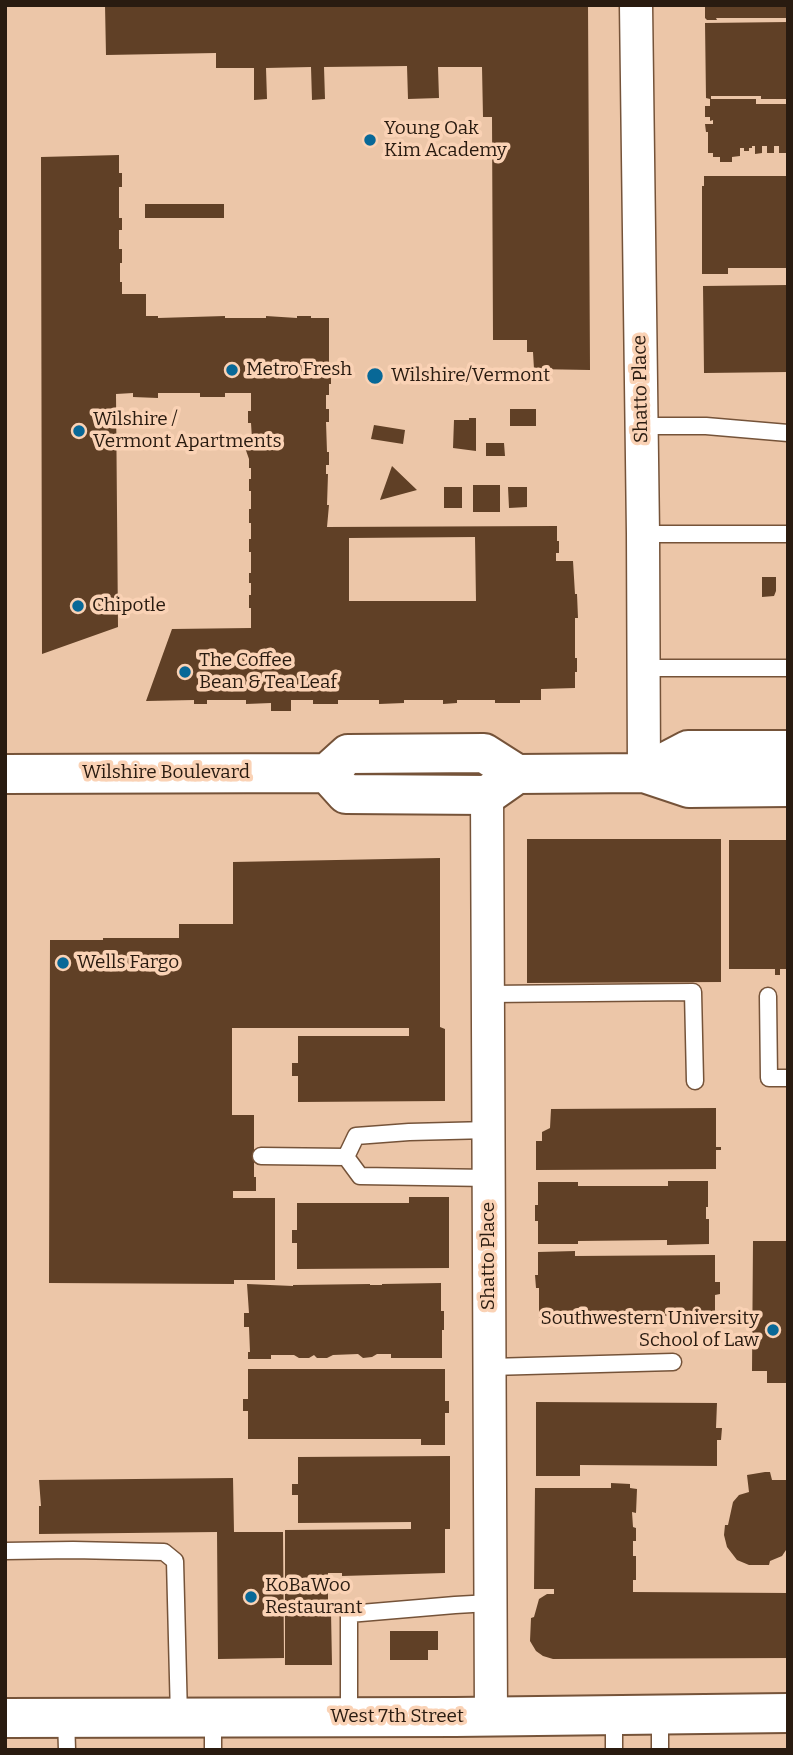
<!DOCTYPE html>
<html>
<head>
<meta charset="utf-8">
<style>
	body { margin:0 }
	#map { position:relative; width:793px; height:1755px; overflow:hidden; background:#ecc6a8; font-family:Bitter,serif }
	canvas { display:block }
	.frame { position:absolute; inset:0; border:7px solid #291b10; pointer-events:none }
</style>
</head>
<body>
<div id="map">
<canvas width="793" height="1755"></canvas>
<div class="frame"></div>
</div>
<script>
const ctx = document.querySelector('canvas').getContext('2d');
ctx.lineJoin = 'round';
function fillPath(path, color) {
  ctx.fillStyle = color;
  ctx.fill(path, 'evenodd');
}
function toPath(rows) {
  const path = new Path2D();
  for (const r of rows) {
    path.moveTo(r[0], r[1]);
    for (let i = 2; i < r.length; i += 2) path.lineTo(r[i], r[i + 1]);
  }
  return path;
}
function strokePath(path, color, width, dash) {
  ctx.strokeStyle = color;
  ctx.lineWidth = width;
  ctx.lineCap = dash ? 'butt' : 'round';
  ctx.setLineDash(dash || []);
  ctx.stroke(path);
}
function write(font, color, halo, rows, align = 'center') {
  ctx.font = font + ' Bitter,serif';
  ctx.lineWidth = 7;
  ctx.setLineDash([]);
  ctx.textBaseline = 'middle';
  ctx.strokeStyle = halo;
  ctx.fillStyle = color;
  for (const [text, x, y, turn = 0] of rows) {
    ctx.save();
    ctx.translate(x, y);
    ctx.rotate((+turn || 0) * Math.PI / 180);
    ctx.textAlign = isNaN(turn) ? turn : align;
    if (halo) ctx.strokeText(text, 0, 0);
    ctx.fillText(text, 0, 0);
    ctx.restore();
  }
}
const building = toPath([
	[105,5,588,5,590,370,534,369,533,352,527,352,527,340,493,340,492,117,483,117,482,67,438,67,439,98,408,99,407,66,324,67,325,99,312,100,311,67,266,68,267,99,254,100,254,68,216,68,216,53,106,55],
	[705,5,788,5,788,18,716,18,717,20,707,20,705,18],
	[788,22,788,99,761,99,761,96,711,96,711,99,756,99,756,104,788,104,788,146,786,146,786,153,779,153,779,146,774,146,774,153,767,153,767,146,762,146,762,153,755,154,755,146,752,146,752,148,749,148,749,151,744,151,744,148,740,148,740,156,732,157,732,162,720,162,720,157,713,157,713,153,708,153,708,132,706,132,705,124,713,124,713,120,710,121,710,117,705,117,705,106,710,106,710,99,706,98,705,23],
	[119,155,119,173,122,173,122,187,119,187,119,218,122,218,122,230,119,230,119,249,122,249,122,263,120,263,120,282,122,282,122,294,146,294,146,316,158,316,158,318,225,316,225,318,266,318,266,316,297,318,297,316,311,316,311,318,329,318,329,372,331,372,331,384,329,384,329,395,326,395,326,409,329,409,329,422,326,422,327,452,329,452,329,465,326,465,326,474,328,474,327,505,329,505,327,527,557,526,557,541,559,541,559,553,556,553,556,561,573,561,575,594,577,594,578,618,575,618,575,658,577,658,577,672,575,672,575,688,541,689,541,700,520,700,520,703,495,703,495,700,457,700,457,703,443,704,443,700,404,700,404,703,379,704,379,700,338,700,338,704,313,704,313,700,291,700,291,711,271,711,271,703,246,704,246,700,207,700,207,704,194,704,194,700,146,701,172,629,251,628,251,608,249,608,249,595,251,595,251,583,249,583,249,573,251,573,251,552,249,552,249,539,251,539,251,523,249,523,249,509,251,509,251,491,249,491,249,479,251,479,251,468,249,468,249,459,242,439,252,439,251,423,248,423,248,411,251,411,251,393,225,393,225,397,200,397,200,393,158,393,158,398,133,397,133,393,116,394,118,627,42,654,41,157],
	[475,537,476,601,349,601,349,538],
	[704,176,788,176,787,268,728,268,728,274,702,274,702,186,704,186],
	[145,204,224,204,224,218,145,218],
	[788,285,788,372,704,373,703,286],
	[510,409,536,409,536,426,510,426],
	[469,418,476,418,476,451,453,448,454,420,469,420],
	[374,425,405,430,403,444,371,439],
	[486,443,504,443,505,456,486,456],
	[392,466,417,490,380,500,381,497],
	[473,485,500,485,500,512,473,512],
	[444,487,462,487,462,508,444,508],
	[508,487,527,487,527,507,509,508],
	[762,577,776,577,776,591,774,596,762,597],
	[527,839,721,839,721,982,527,983],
	[729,840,788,840,788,969,780,969,780,975,775,975,775,969,729,969],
	[440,858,440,1027,445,1029,445,1101,298,1102,298,1076,292,1076,292,1063,298,1063,298,1036,409,1036,409,1028,232,1028,232,1115,254,1115,254,1177,256,1177,256,1191,233,1191,233,1198,275,1198,275,1280,234,1280,234,1284,49,1283,50,940,103,940,103,938,179,938,179,924,233,924,233,862],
	[716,1108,716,1147,721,1147,721,1150,716,1150,716,1169,536,1170,536,1141,542,1141,542,1132,550,1128,551,1109],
	[668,1181,708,1181,708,1207,706,1207,706,1219,709,1219,709,1244,667,1245,667,1240,578,1241,578,1244,538,1244,538,1221,535,1221,535,1205,538,1205,538,1182,578,1182,578,1186,668,1186],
	[409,1197,449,1197,449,1268,297,1269,297,1243,292,1243,292,1230,297,1230,297,1203,409,1203],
	[753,1241,788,1241,788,1383,767,1383,767,1371,752,1371],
	[575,1251,575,1256,715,1255,715,1282,720,1282,720,1294,715,1295,715,1316,595,1316,595,1318,539,1320,539,1288,536,1288,535,1275,538,1275,538,1252],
	[441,1283,441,1311,444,1311,444,1330,442,1330,442,1358,391,1358,391,1354,377,1354,372,1357,363,1358,358,1354,333,1355,327,1358,317,1358,314,1355,309,1358,299,1358,294,1355,271,1355,271,1359,248,1359,248,1352,250,1352,249,1327,244,1327,244,1313,249,1313,247,1284,293,1286,293,1285,370,1284,370,1285,382,1285,382,1284],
	[248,1369,445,1369,445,1401,449,1401,449,1413,445,1413,445,1445,421,1445,421,1439,248,1439,248,1411,243,1411,243,1399,248,1399],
	[536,1402,717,1403,716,1428,722,1428,721,1440,717,1440,717,1466,580,1465,580,1476,536,1476],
	[450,1456,450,1529,445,1529,445,1573,342,1576,342,1573,328,1573,328,1612,331,1612,332,1665,285,1665,285,1530,411,1529,411,1522,298,1523,298,1495,292,1495,292,1484,298,1484,298,1457],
	[765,1472,770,1472,772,1480,788,1480,788,1547,782,1556,770,1561,769,1565,749,1565,737,1560,727,1547,724,1535,725,1525,728,1525,733,1502,739,1495,749,1492,747,1475],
	[233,1478,234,1532,283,1532,284,1658,218,1659,217,1532,39,1534,39,1506,41,1506,39,1480],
	[611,1483,630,1484,630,1488,637,1489,636,1513,632,1512,633,1527,636,1528,636,1541,633,1541,633,1556,636,1556,636,1580,633,1580,633,1592,788,1593,788,1658,553,1659,543,1656,536,1651,530,1641,531,1618,534,1617,539,1599,547,1594,554,1594,554,1589,534,1589,535,1488,611,1488],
	[390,1631,438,1631,438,1650,428,1650,428,1660,390,1660]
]);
const lane = toPath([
	[641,426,706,426,788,433],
	[643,534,788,534],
	[644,668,788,668],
	[489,994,693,992,695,1081],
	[768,996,769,1078,788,1078],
	[489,1130,409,1132,356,1136,346,1157,360,1176,489,1178],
	[261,1156,346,1157],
	[490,1367,673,1362],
	[5,1551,73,1550,164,1552,175,1561,179,1717],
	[660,1714,660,1750],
	[614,1715,614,1750],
	[213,1717,213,1750],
	[349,1717,349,1614,455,1605,490,1603],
	[66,1718,67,1750]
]);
const street = toPath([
	[636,5,643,534,644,773],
	[487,795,491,1716]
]);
const secondary = toPath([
	[5,1718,455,1717,788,1713]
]);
const primary = toPath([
	[327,773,346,794,487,795,517,774],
	[644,773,688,750,788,750],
	[5,774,327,773,348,754,484,753,517,774,644,773,689,788,788,787]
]);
const markers = [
	[370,140,7,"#086897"],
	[232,370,7,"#086897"],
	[375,376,9,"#086897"],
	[79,431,7,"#086897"],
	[78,606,7,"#086897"],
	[185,672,7,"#086897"],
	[63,963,7,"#086897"],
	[773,1330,7,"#086897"],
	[251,1597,7,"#086897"]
];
const poiNames = [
	["Young Oak",384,129],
	["Kim Academy",384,151],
	["Metro Fresh",246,370],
	["Wilshire/Vermont",391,376],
	["Wilshire /",93,420],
	["Vermont Apartments",93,442],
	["Chipotle",92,606],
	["The Coffee",199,661],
	["Bean & Tea Leaf",199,683],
	["Wells Fargo",77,963],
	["Southwestern University",759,1319,"right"],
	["School of Law",759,1341,"right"],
	["KoBaWoo",265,1586],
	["Restaurant",265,1608]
];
const streetNames = [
	["Shatto Place",641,389,-91],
	["Wilshire Boulevard",166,773],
	["Shatto Place",489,1256,-90],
	["West 7th Street",397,1717]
];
fillPath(building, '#604026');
strokePath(lane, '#755339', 19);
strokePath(street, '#755339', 35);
strokePath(secondary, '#755339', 42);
strokePath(primary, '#755339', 42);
strokePath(lane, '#fff', 16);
strokePath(street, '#fff', 32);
strokePath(secondary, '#fff', 38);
strokePath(primary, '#fff', 38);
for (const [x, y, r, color] of markers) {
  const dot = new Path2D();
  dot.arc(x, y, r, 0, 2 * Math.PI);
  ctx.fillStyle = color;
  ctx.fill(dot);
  strokePath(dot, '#fad2b5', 2.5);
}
write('19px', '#291b10', '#fad2b5', poiNames, 'left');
write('19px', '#291b10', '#fad2b5', streetNames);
</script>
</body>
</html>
